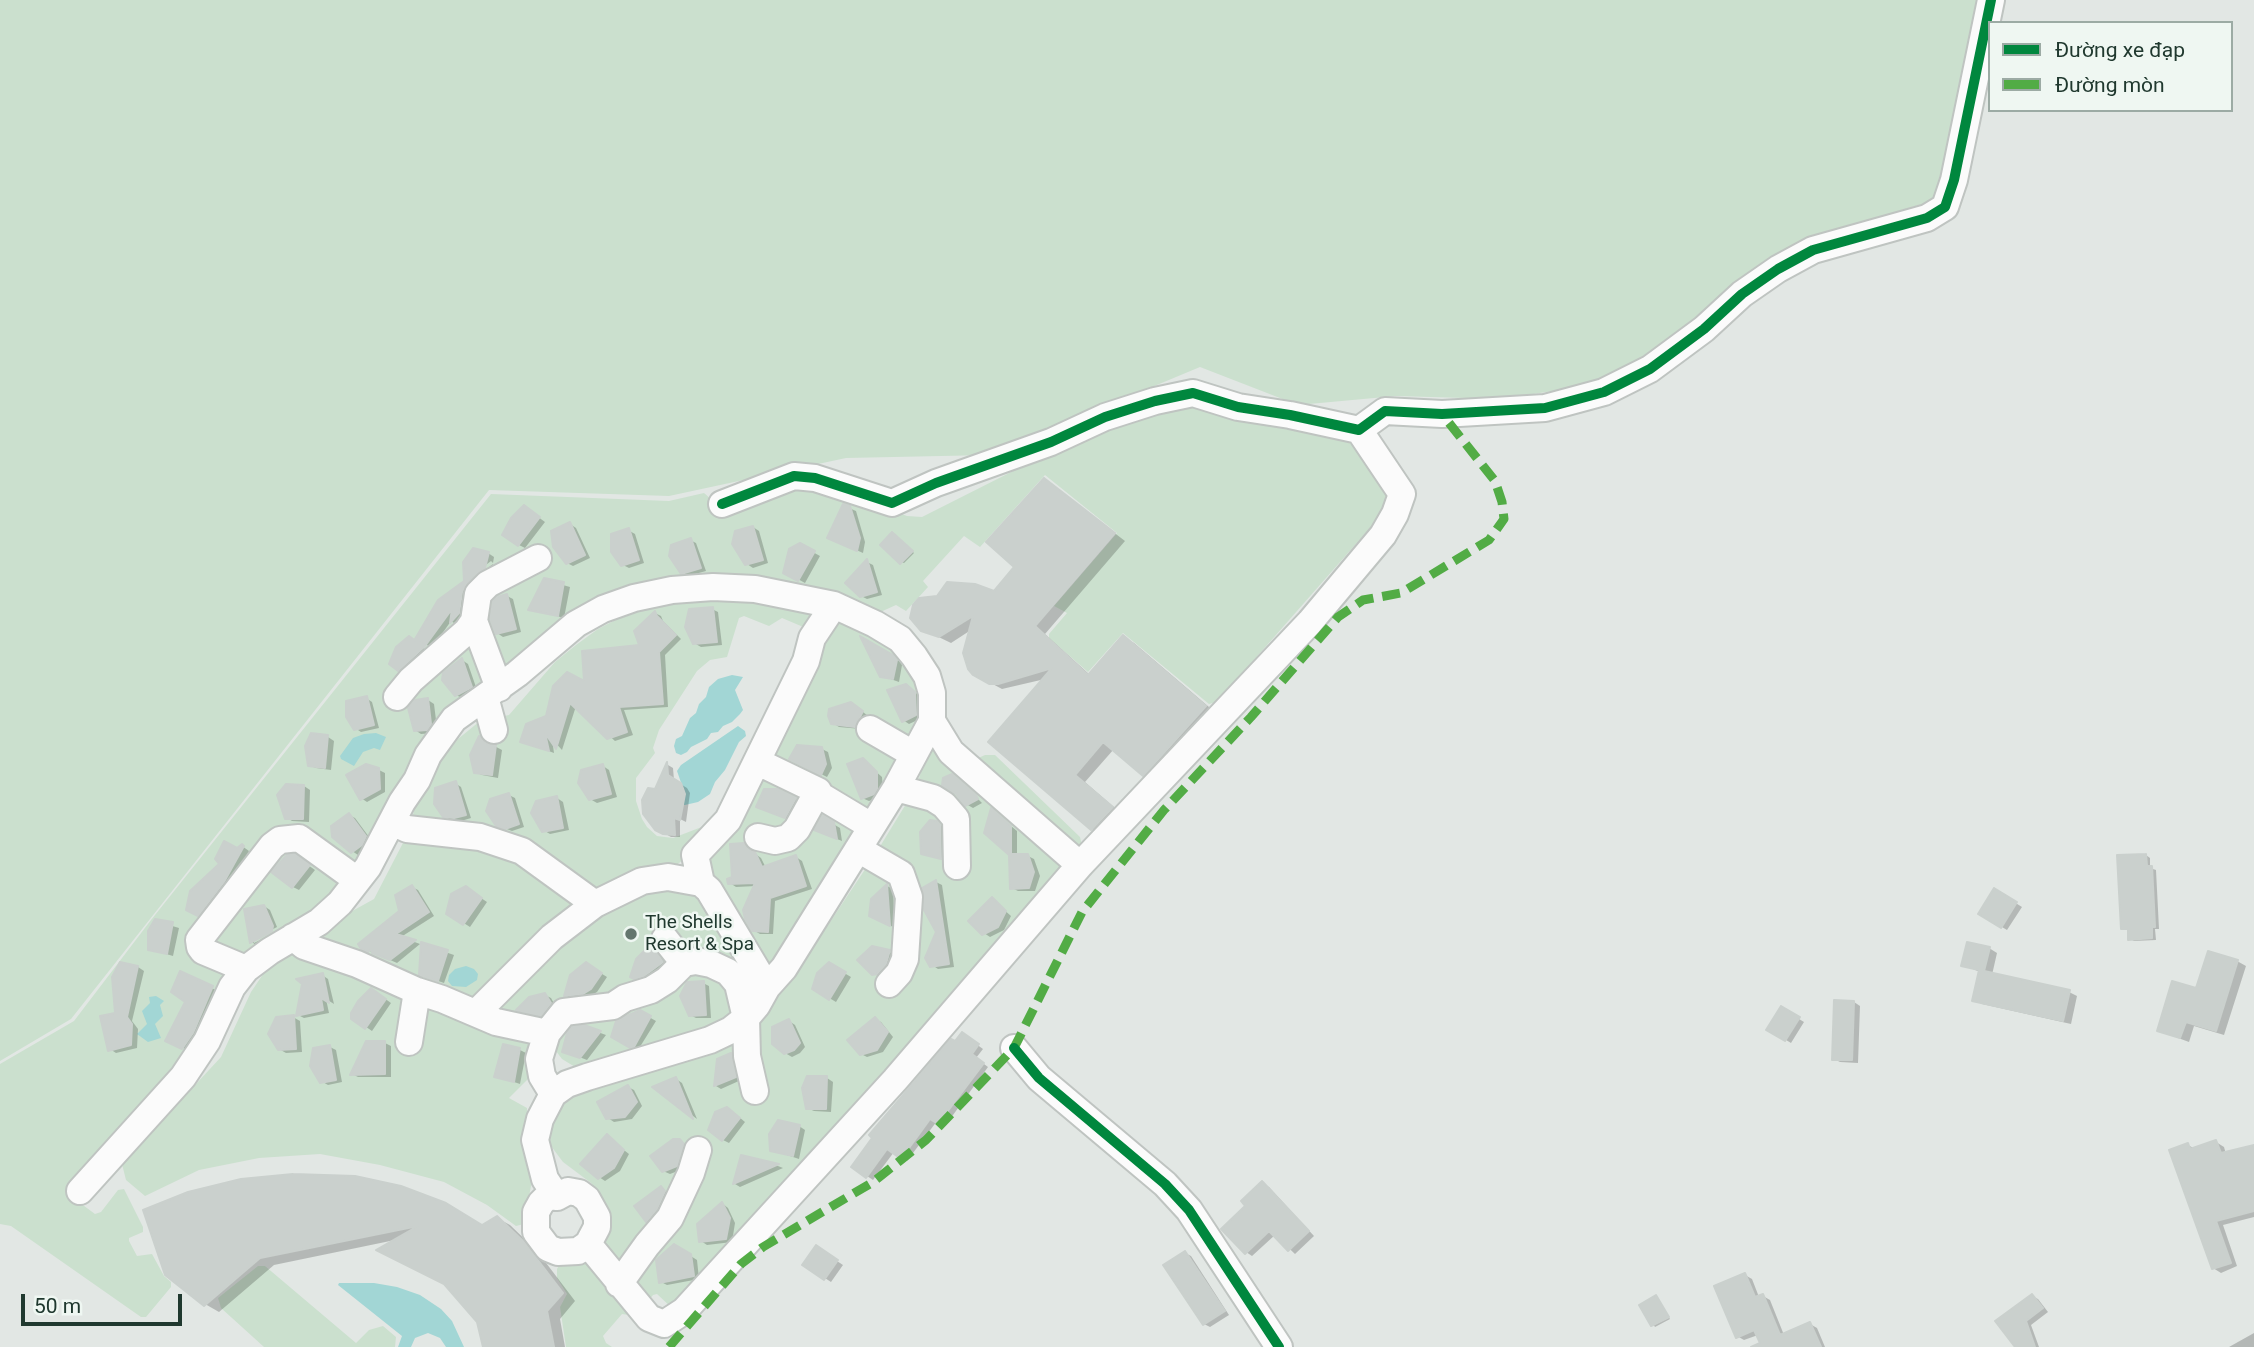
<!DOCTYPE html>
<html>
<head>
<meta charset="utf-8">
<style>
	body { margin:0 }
	#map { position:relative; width:2254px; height:1347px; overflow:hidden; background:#e2e7e4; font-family:Roboto,sans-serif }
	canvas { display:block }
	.legend { position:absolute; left:1988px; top:21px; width:245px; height:91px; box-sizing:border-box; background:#eff7f2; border:2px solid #9caba4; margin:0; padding:9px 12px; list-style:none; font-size:21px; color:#20392f }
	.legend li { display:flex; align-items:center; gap:14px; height:35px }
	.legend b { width:35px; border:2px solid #9caba4 }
	.scale { position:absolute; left:21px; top:1294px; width:161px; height:32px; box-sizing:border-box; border:4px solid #20392f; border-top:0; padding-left:9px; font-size:21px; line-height:24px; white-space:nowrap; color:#20392f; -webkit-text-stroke:5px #eff7f2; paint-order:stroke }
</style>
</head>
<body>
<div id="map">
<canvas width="2254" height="1347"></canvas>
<ul class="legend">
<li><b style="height:9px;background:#00873e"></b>Đường xe đạp</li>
<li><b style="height:9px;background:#52ac45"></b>Đường mòn</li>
</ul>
<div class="scale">50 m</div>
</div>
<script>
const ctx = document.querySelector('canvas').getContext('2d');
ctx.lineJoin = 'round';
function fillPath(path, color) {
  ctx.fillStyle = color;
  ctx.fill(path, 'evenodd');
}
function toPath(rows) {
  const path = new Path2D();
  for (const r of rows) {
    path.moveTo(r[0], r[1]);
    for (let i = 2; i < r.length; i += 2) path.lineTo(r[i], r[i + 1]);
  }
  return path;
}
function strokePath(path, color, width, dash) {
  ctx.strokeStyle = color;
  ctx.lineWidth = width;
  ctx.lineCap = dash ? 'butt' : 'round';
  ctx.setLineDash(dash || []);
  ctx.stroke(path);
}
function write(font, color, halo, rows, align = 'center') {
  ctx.font = font + ' Roboto,sans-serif';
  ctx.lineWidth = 5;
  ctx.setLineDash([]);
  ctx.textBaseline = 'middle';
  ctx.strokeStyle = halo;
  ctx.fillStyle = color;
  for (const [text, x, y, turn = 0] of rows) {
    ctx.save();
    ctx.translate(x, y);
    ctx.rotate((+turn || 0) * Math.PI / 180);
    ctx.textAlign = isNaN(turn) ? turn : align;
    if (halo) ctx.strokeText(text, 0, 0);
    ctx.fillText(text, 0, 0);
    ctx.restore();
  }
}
const green = toPath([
	[0,0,1985,0,1936,200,1811,237,1673,337,1599,384,1500,399,1396,396,1298,405,1200,367,989,455,846,458,669,496,489,490,71,1019,0,1061],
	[1192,396,1356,434,1390,494,1391,504,1217,702,1209,704,1123,633,1088,672,1049,638,1049,634,1067,613,1054,606,1117,533,1045,475,980,547,964,536,923,581,928,587,906,611,896,605,876,614,827,595,634,596,459,712,366,867,256,957,205,1040,72,1197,95,1214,101,1212,118,1190,124,1189,143,1227,143,1232,129,1238,129,1241,137,1256,152,1254,164,1276,171,1282,171,1287,146,1317,141,1317,11,1226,0,1224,0,1064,74,1021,151,920,491,494,669,501,704,493,725,511,793,482,847,494,907,516,922,517,1033,461,1154,407],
	[737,593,811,609,813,617,808,629,782,618,769,626,744,616,739,618,727,657,710,660,697,671,659,730,653,748,655,753,636,778,636,801,642,819,647,827,657,836,673,838,712,823,684,859,673,868,608,894,416,823,413,815,415,805,433,770,458,739,480,721,509,715,555,662,576,645,598,629,627,614,660,603],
	[831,616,873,629,921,674,929,721,771,969,699,860],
	[932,747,974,760,985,755,995,755,1080,837,1083,850,673,1309,657,1294,653,1295,636,1316,622,1314,603,1336,606,1343,612,1347,566,1347,560,1307,567,1294,557,1278,557,1269,600,1195,591,1183,563,1162,551,1146,548,1128,554,1111,578,1087,765,1009,818,940,876,853,917,786,926,753],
	[404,841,523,855,582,903,468,1001,315,942,318,930,374,899],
	[653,884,689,884,762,983,743,1018,585,1073,562,1059,553,1047,500,1016,500,1008,508,990,578,927],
	[293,947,535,1042,534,1067,528,1079,509,1098,527,1108,527,1139,533,1175,524,1224,516,1226,487,1205,444,1182,380,1165,320,1154,259,1158,199,1170,145,1196,126,1180,122,1164,221,1057,251,992,274,958],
	[258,1266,265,1266,356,1343,369,1330,383,1326,396,1337,395,1347,264,1347,221,1308,218,1298]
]);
const water = toPath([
	[732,675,743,677,735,690,743,710,740,714,732,722,723,726,718,732,711,733,707,739,691,747,687,752,681,755,676,753,674,746,676,739,682,736,690,718,696,713,699,704,706,697,709,687,718,679],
	[738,726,745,731,746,736,739,742,725,770,715,782,710,794,698,802,685,805,680,804,685,794,677,771,681,765],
	[376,733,386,737,380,750,374,748,363,752,354,766,341,759,340,756,353,738,364,734],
	[466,966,474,969,478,974,477,980,466,987,452,986,448,981,449,975,455,969],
	[156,996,164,1001,160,1005,163,1016,155,1024,161,1038,148,1042,137,1034,147,1024,142,1011,150,1003,149,997],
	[339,1283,374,1283,397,1287,420,1295,441,1309,452,1321,464,1347,446,1347,440,1338,428,1333,415,1338,411,1347,398,1347,402,1336,338,1285]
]);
const shadow = toPath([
	[1045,480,1125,541,1045,634,1090,675,1123,637,1134,643,1216,713,1155,781,1114,749,1085,782,1123,815,1103,835,1092,829,990,742,1045,679,1002,689,974,674,971,630,951,643,922,629,994,594,1017,566],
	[849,508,856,511,865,542,863,553,836,541],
	[530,511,545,522,525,548,519,545],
	[570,524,576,528,590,558,573,566,567,563],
	[753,527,759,531,768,563,753,568,747,564],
	[628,530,635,534,644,563,629,568,623,565],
	[895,535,914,553,904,563,901,562],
	[690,540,696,543,706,571,688,576,682,572],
	[800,545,820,556,805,583,785,572],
	[488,553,494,557,493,563,491,561,469,578,469,583,493,564,491,571,465,616,457,625,451,621,432,648,417,639],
	[867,562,873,565,882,595,867,599,861,596],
	[545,580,570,587,564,618,530,609],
	[507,596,513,599,521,632,503,637,497,633],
	[712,609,718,612,722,645,701,647,694,643],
	[655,613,661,616,663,621,681,639,665,655,668,707,624,710,633,735,615,741,576,706,562,750,552,739,554,753,522,741,586,684,642,647],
	[865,641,899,661,902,665,899,682,882,676],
	[415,642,429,652,405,673,399,669],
	[462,660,468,664,477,690,462,698,456,695],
	[912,690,921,697,922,718,909,724,903,720],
	[366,698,372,702,379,728,361,732,355,728],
	[428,700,434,704,437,728,433,733,421,734,415,730],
	[858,708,868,716,861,729,839,727,833,723],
	[312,735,328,737,334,741,331,770,316,768,309,765],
	[481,739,502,750,498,778,482,775,475,772],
	[822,749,828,752,832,768,827,777,797,762],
	[863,760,882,777,883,792,880,797,869,801,862,798],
	[668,765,673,768,674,780,687,788,690,793,686,822,680,819,680,837,671,837,664,833,649,822,644,813],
	[603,766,609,770,617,797,597,803,590,799],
	[379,770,385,773,385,792,367,802,361,798],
	[952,776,958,779,982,803,973,808,966,804],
	[455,783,461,787,471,818,461,821,451,820,444,816],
	[304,786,310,790,309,822,292,821,286,817],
	[777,791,801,803,791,820,764,810],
	[509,795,515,798,524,827,512,831,504,828],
	[557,798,563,802,569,830,550,834,543,830],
	[993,811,1017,831,1017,856,1028,856,1034,859,1040,876,1035,891,1018,891,1012,888,1011,855],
	[349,815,355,818,372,841,368,848,358,855,352,851],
	[823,818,840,828,842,841,822,833],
	[937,823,944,827,947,861,923,853],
	[743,845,761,858,766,868,796,857,802,861,812,889,775,901,773,934,760,934,753,930,756,886,736,887,730,883,734,879],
	[242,846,249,851,230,885,205,918,188,909],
	[2146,855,2150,858,2150,868,2156,870,2159,929,2155,929,2156,940,2134,941,2130,939,2130,931,2122,928],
	[301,860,315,870,299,890,293,887],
	[936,882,942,885,954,967,938,969,932,965,938,932],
	[887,886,893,889,895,928,870,915],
	[412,887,418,890,434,916,401,937,420,944,397,963,363,948,401,912],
	[1995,890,2022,907,2007,930,1980,914],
	[472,892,487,902,470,927,448,913],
	[992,899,1011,916,1004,930,990,937,984,933],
	[264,906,270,910,277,927,254,939,254,943,279,931,257,946,252,942,246,910],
	[156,921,179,928,173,956,149,949],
	[422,944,454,955,444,983,427,977],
	[1989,948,1997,953,1992,975,2069,992,2077,996,2071,1024,1982,1004,1974,1000,1980,972,1963,965],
	[647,950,662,959,668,966,642,981,633,976],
	[889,952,895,955,891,968,880,977,873,973],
	[2237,961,2246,966,2224,1035,2194,1026,2189,1042,2159,1031,2197,990],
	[586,964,607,977,597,992,590,996,571,999,566,995],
	[829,964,851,977,836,1002,814,989],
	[138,967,144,971,132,1021,138,1029,137,1048,116,1053,110,1049,117,1014],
	[181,974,218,991,189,1051,168,1040,187,1002],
	[322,975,328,979,334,1004,326,999,329,1013,304,1018,298,1015],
	[703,983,709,986,711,1018,696,1018,690,1015],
	[377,993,391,1003,372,1031,353,1018],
	[545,995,551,998,556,1007,548,1018,519,1010],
	[1854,1002,1860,1006,1858,1063,1840,1062,1834,1059],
	[1781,1008,1804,1022,1791,1043,1768,1029],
	[640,1012,656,1021,638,1050,613,1036],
	[293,1017,300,1021,302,1052,286,1053,279,1049],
	[875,1019,881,1022,893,1037,883,1052,867,1057,861,1054],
	[789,1021,795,1025,805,1047,800,1053,792,1057,785,1053],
	[584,1027,606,1035,587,1060,564,1051],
	[968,1038,983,1049,976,1058,988,1067,945,1126,937,1121,907,1161,894,1152,873,1180,867,1176,875,1138,955,1043],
	[385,1043,391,1046,391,1077,358,1077,352,1074],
	[330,1047,336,1050,342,1082,328,1085,321,1081],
	[520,1050,526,1053,520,1084,496,1076],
	[731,1055,737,1059,741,1080,721,1089,716,1086,718,1060],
	[827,1078,833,1082,831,1112,814,1111,807,1108],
	[676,1079,682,1083,697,1119,656,1088],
	[628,1087,634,1090,642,1106,632,1119,614,1122,608,1118],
	[733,1112,745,1122,729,1143,723,1140],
	[799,1126,805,1130,799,1159,772,1150],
	[607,1137,629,1154,620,1171,605,1181,599,1177],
	[680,1140,689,1148,683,1169,670,1174,663,1171],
	[2216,1142,2224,1147,2226,1154,2254,1147,2254,1217,2223,1225,2237,1266,2221,1273,2213,1268,2188,1145,2195,1149],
	[742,1157,778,1166,783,1168,740,1187,735,1184],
	[1263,1184,1269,1187,1314,1236,1295,1254,1275,1235,1252,1256,1246,1252,1248,1206],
	[662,1189,670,1196,653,1224,647,1221],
	[723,1204,728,1208,735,1223,732,1242,707,1245,701,1241],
	[145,1211,483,1227,497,1218,510,1225,537,1251,575,1301,560,1319,565,1347,485,1347,479,1321,446,1284,395,1240,274,1265,219,1312,205,1304],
	[675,1246,697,1260,699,1279,667,1285,661,1282],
	[822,1251,843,1265,831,1282,805,1265],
	[1185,1253,1191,1256,1229,1315,1210,1327,1204,1324],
	[1745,1275,1752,1279,1759,1297,1763,1296,1770,1300,1784,1335,1810,1324,1817,1328,1825,1347,1764,1347,1758,1335,1744,1340,1737,1336],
	[2032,1296,2038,1299,2048,1312,2031,1325,2039,1347,2017,1347],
	[1656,1297,1670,1319,1655,1327,1642,1306],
	[2254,1333,2254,1347,2229,1347]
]);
const building = toPath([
	[1044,478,1115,533,1035,626,1088,675,1123,635,1206,706,1143,776,1103,742,1075,775,1113,807,1091,830,988,742,1052,668,998,684,989,684,973,675,968,669,963,653,973,616,939,637,921,631,910,618,913,605,919,598,937,596,947,582,975,584,994,591,1014,567,986,542,1044,478],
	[843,504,850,506,860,538,857,551,827,538,843,504],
	[524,505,540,517,518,546,502,535,511,518,524,505],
	[570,522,585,555,566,564,553,547,551,531,570,522],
	[753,526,763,560,745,565,732,544,735,531,753,526],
	[629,528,639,560,621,566,611,552,611,534,629,528],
	[892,532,913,551,900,564,880,545,892,532],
	[691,538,701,568,681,574,669,556,671,545,691,538],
	[800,543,815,551,798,581,783,573,789,549,800,543],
	[473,548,489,552,485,568,466,584,462,592,459,613,450,623,452,609,425,646,415,639,438,600,464,581,463,562,473,548],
	[867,559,877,592,860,597,845,583,867,559],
	[544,578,564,582,558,616,528,610,544,578],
	[507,594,516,629,496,634,490,619,493,601,497,597,507,594],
	[713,607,717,642,693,644,685,627,689,609,713,607],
	[655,611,657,616,676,635,659,652,663,704,619,707,627,732,607,739,570,703,556,749,545,733,549,751,520,742,526,724,546,716,553,686,567,672,584,681,582,651,639,645,634,631,655,611],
	[409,636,424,647,398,671,389,664,396,647,409,636],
	[860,636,893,655,897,660,893,679,880,677,860,636],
	[462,658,472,687,455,696,442,680,443,673,462,658],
	[906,684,915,692,916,715,902,722,887,690,906,684],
	[367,696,374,725,354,730,346,717,346,701,367,696],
	[428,698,431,724,427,730,414,731,408,708,415,700,428,698],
	[851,702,863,711,855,727,831,724,828,716,829,709,851,702],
	[311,733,328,735,325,768,308,766,305,746,311,733],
	[479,736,489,745,496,745,492,775,474,773,470,755,479,736],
	[797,745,822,747,826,764,821,775,789,759,797,745],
	[863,758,877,772,877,789,874,794,861,799,847,764,863,758],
	[667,762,668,775,681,783,685,794,680,820,674,818,675,835,663,834,655,830,643,814,642,800,648,788,655,789,667,762],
	[366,764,379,768,380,789,360,800,346,775,366,764],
	[603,764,611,794,589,800,578,783,581,770,603,764],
	[952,774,976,795,978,799,965,806,956,794,942,785,943,778,952,774],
	[456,781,466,815,454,818,443,817,434,804,435,788,456,781],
	[286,784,304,785,303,819,285,819,277,795,286,784],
	[764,789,777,789,796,798,785,818,756,807,764,789],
	[509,793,519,824,505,829,496,826,486,811,490,799,509,793],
	[557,796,563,828,542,832,531,813,536,801,557,796],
	[991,808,1011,826,1011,854,1028,854,1034,872,1029,888,1010,889,1009,855,984,833,991,808],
	[349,813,366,836,362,845,351,853,332,837,331,826,349,813],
	[823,815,834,822,837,839,814,830,823,815],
	[930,820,937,821,940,825,941,859,921,854,920,832,930,820],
	[224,841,237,848,242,844,244,846,224,882,198,916,186,910,190,891,219,864,215,859,224,841],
	[744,843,748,849,755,852,762,867,796,855,806,886,770,898,768,932,752,931,745,919,743,910,755,883,728,884,727,879,732,877,730,844,744,843],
	[295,854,310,865,292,888,271,872,287,855,295,854],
	[2146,854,2147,866,2152,866,2155,927,2152,927,2152,938,2128,940,2128,929,2121,929,2117,855,2146,854],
	[936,880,949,964,930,967,925,958,936,932,924,910,922,888,936,880],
	[887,884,890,926,869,916,871,899,887,884],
	[412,885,429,912,396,934,416,940,390,960,372,953,371,949,368,952,361,949,358,944,399,911,395,895,412,885],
	[466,886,482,898,463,925,446,914,451,894,466,886],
	[1994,888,2017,902,2001,928,1978,914,1994,888],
	[992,897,1006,911,998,927,982,935,968,921,992,897],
	[264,905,273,926,272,931,250,943,244,909,264,905],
	[155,919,173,922,167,954,148,950,148,931,155,919],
	[421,942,448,950,438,981,419,975,421,942],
	[1967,942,1990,947,1984,971,2070,990,2063,1021,1972,1001,1979,970,1961,966,1967,942],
	[872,946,890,950,886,964,877,974,872,975,857,960,872,946],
	[647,948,656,953,663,962,644,976,634,979,630,977,636,959,647,948],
	[2208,951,2238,960,2216,1031,2186,1022,2180,1038,2157,1031,2172,981,2196,988,2208,951],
	[120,962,138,966,127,1017,132,1024,131,1045,108,1051,100,1016,115,1013,112,977,120,962],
	[586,962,602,973,591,989,583,994,564,996,570,975,586,962],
	[829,962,846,972,829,1000,812,989,817,973,829,962],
	[180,971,213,986,193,1033,182,1049,165,1041,185,1002,171,992,180,971],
	[323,973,329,1003,321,998,323,1010,296,1016,302,984,296,979,323,973],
	[704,981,706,1015,689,1016,680,996,687,982,704,981],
	[371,988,386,999,365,1029,351,1019,351,1013,358,1001,371,988],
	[545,993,551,1003,541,1016,516,1010,529,997,545,993],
	[1834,1000,1854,1001,1852,1060,1832,1060,1834,1000],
	[1781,1006,1800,1017,1785,1041,1766,1030,1781,1006],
	[640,1010,651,1016,634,1047,630,1048,611,1037,616,1021,640,1010],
	[294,1015,296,1049,278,1050,268,1034,276,1017,294,1015],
	[875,1017,888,1032,877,1050,860,1055,847,1040,875,1017],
	[789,1019,800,1043,794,1050,784,1054,772,1044,772,1027,789,1019],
	[584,1025,601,1031,580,1058,562,1052,567,1033,572,1027,584,1025],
	[962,1032,979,1044,972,1054,984,1063,938,1124,930,1119,901,1159,887,1149,866,1178,851,1167,872,1138,869,1135,951,1039,955,1041,962,1032],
	[366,1041,385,1041,385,1074,350,1075,366,1041],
	[503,1044,520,1048,514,1082,494,1077,503,1044],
	[330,1045,336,1080,320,1083,310,1066,313,1048,330,1045],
	[731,1053,736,1077,714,1086,717,1059,731,1053],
	[807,1076,827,1076,826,1109,806,1109,802,1088,807,1076],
	[676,1077,693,1119,652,1087,676,1077],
	[628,1085,637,1102,625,1117,606,1119,597,1102,628,1085],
	[727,1107,740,1118,722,1141,708,1130,715,1112,727,1107],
	[778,1120,800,1125,793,1156,770,1151,769,1134,778,1120],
	[607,1134,624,1150,614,1168,598,1179,580,1164,607,1134],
	[673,1139,680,1139,684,1144,677,1166,662,1172,650,1156,673,1139],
	[2216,1140,2221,1153,2254,1145,2254,1211,2216,1221,2231,1263,2212,1269,2169,1150,2188,1143,2190,1149,2216,1140],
	[741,1155,779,1164,733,1184,741,1155],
	[293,1174,355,1176,401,1186,446,1203,482,1225,497,1216,524,1242,563,1293,547,1311,554,1347,483,1347,477,1322,444,1284,376,1250,418,1226,260,1258,204,1306,165,1275,143,1210,188,1192,241,1179,293,1174],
	[1262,1181,1309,1231,1288,1251,1269,1231,1245,1254,1221,1229,1245,1206,1241,1201,1262,1181],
	[661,1186,665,1191,657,1209,646,1222,634,1206,661,1186],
	[722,1202,730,1218,726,1239,699,1242,697,1224,722,1202],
	[674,1244,691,1254,694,1276,659,1283,656,1260,674,1244],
	[816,1245,838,1260,824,1280,802,1265,816,1245],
	[1185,1251,1225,1311,1203,1325,1163,1265,1185,1251],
	[1745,1273,1755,1297,1763,1294,1780,1335,1810,1322,1821,1347,1751,1347,1760,1343,1754,1330,1736,1338,1714,1286,1745,1273],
	[2032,1294,2043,1308,2026,1321,2035,1347,2015,1347,1995,1321,2032,1294],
	[1656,1295,1669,1317,1651,1326,1639,1305,1656,1295]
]);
const minor = toPath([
	[722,504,794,476,815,478,892,503,936,483,1051,442,1105,417,1155,401,1193,393,1238,407,1290,415,1359,430,1385,411,1442,414,1545,408,1604,392,1650,369,1704,329,1742,294,1778,269,1813,250,1927,218,1945,207,1954,180,1991,0],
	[474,621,499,688],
	[397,697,411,680,467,631,474,621,478,594,488,584,538,558],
	[485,697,494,730],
	[932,721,951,752,1080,865],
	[870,729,913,754],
	[758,762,818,791,821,796,871,826],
	[896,788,933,798,944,805,956,819,957,866],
	[392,822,407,829,480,837,522,851,595,904],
	[758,837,775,841,788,838,797,829,818,791],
	[858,849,901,874,909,897,905,959,899,973,889,984],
	[701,883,695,855,728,820,806,661,812,638,834,605],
	[293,937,304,946,357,964,417,991,442,999,496,1022,547,1033,539,1059,542,1076,553,1094],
	[665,939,684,963],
	[246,969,203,951,200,947,199,940,272,846,280,840,299,838,357,880],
	[476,1013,552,937,595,904,642,881,668,877,701,883,709,890,767,987],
	[547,1033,564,1012,613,1006,625,998,651,990,667,980,684,963,696,961,711,964,728,972,738,984,746,1018,747,1056,755,1091],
	[409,1042,417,991],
	[1014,1048,1039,1078,1165,1184,1189,1210,1279,1347],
	[80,1191,183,1077,207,1041,232,987,246,969,270,951,319,922,340,903,368,867,402,802,417,780,428,755,454,719,517,674,576,624,603,609,634,598,672,590,713,587,755,589,834,605,875,624,900,639,914,656,927,676,932,693,932,721,896,788,784,968,767,987,757,1005,746,1018,731,1030,710,1040,587,1077,567,1084,553,1094,540,1119,535,1140,545,1179,557,1197],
	[568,1191,579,1193,587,1199,597,1217,597,1227,588,1244,578,1251,558,1252,548,1248,536,1232,536,1212,541,1203,548,1196,557,1197,568,1191],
	[588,1244,649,1318,664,1324,684,1311,895,1080,1080,865,1310,622,1383,535,1395,514,1402,494,1359,430],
	[619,1284,647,1245,670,1218,691,1173,698,1150]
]);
const quiet = toPath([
	[669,1347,741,1264,763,1247,873,1182,926,1140,1014,1048,1082,912,1164,810,1251,717,1338,617,1363,600,1401,593,1489,540,1504,519,1502,502,1495,481,1442,414]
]);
const cycleway = toPath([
	[722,504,794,476,815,478,892,503,936,483,1051,442,1105,417,1155,401,1193,393,1238,407,1290,415,1359,430,1385,411,1442,414,1545,408,1604,392,1650,369,1704,329,1742,294,1778,269,1813,250,1927,218,1945,207,1954,180,1991,0],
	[1014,1048,1039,1078,1165,1184,1189,1210,1279,1347]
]);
const markers = [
	[631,934,7,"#64766e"]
];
const poiNames = [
	["The Shells",645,923],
	["Resort & Spa",645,945]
];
fillPath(green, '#cbe0ce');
fillPath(water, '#a2d6d5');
fillPath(shadow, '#0003');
fillPath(building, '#cad0cd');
strokePath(building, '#cad0cd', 2);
strokePath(minor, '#bfc4c1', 30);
strokePath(minor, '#fbfbfb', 26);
strokePath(quiet, '#52ac45', 9, [18, 9]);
strokePath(cycleway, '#00873e', 10);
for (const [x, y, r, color] of markers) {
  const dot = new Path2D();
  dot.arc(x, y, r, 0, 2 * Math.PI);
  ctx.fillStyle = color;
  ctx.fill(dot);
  strokePath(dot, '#eff7f2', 2.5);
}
write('19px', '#20392f', '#eff7f2', poiNames, 'left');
</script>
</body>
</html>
